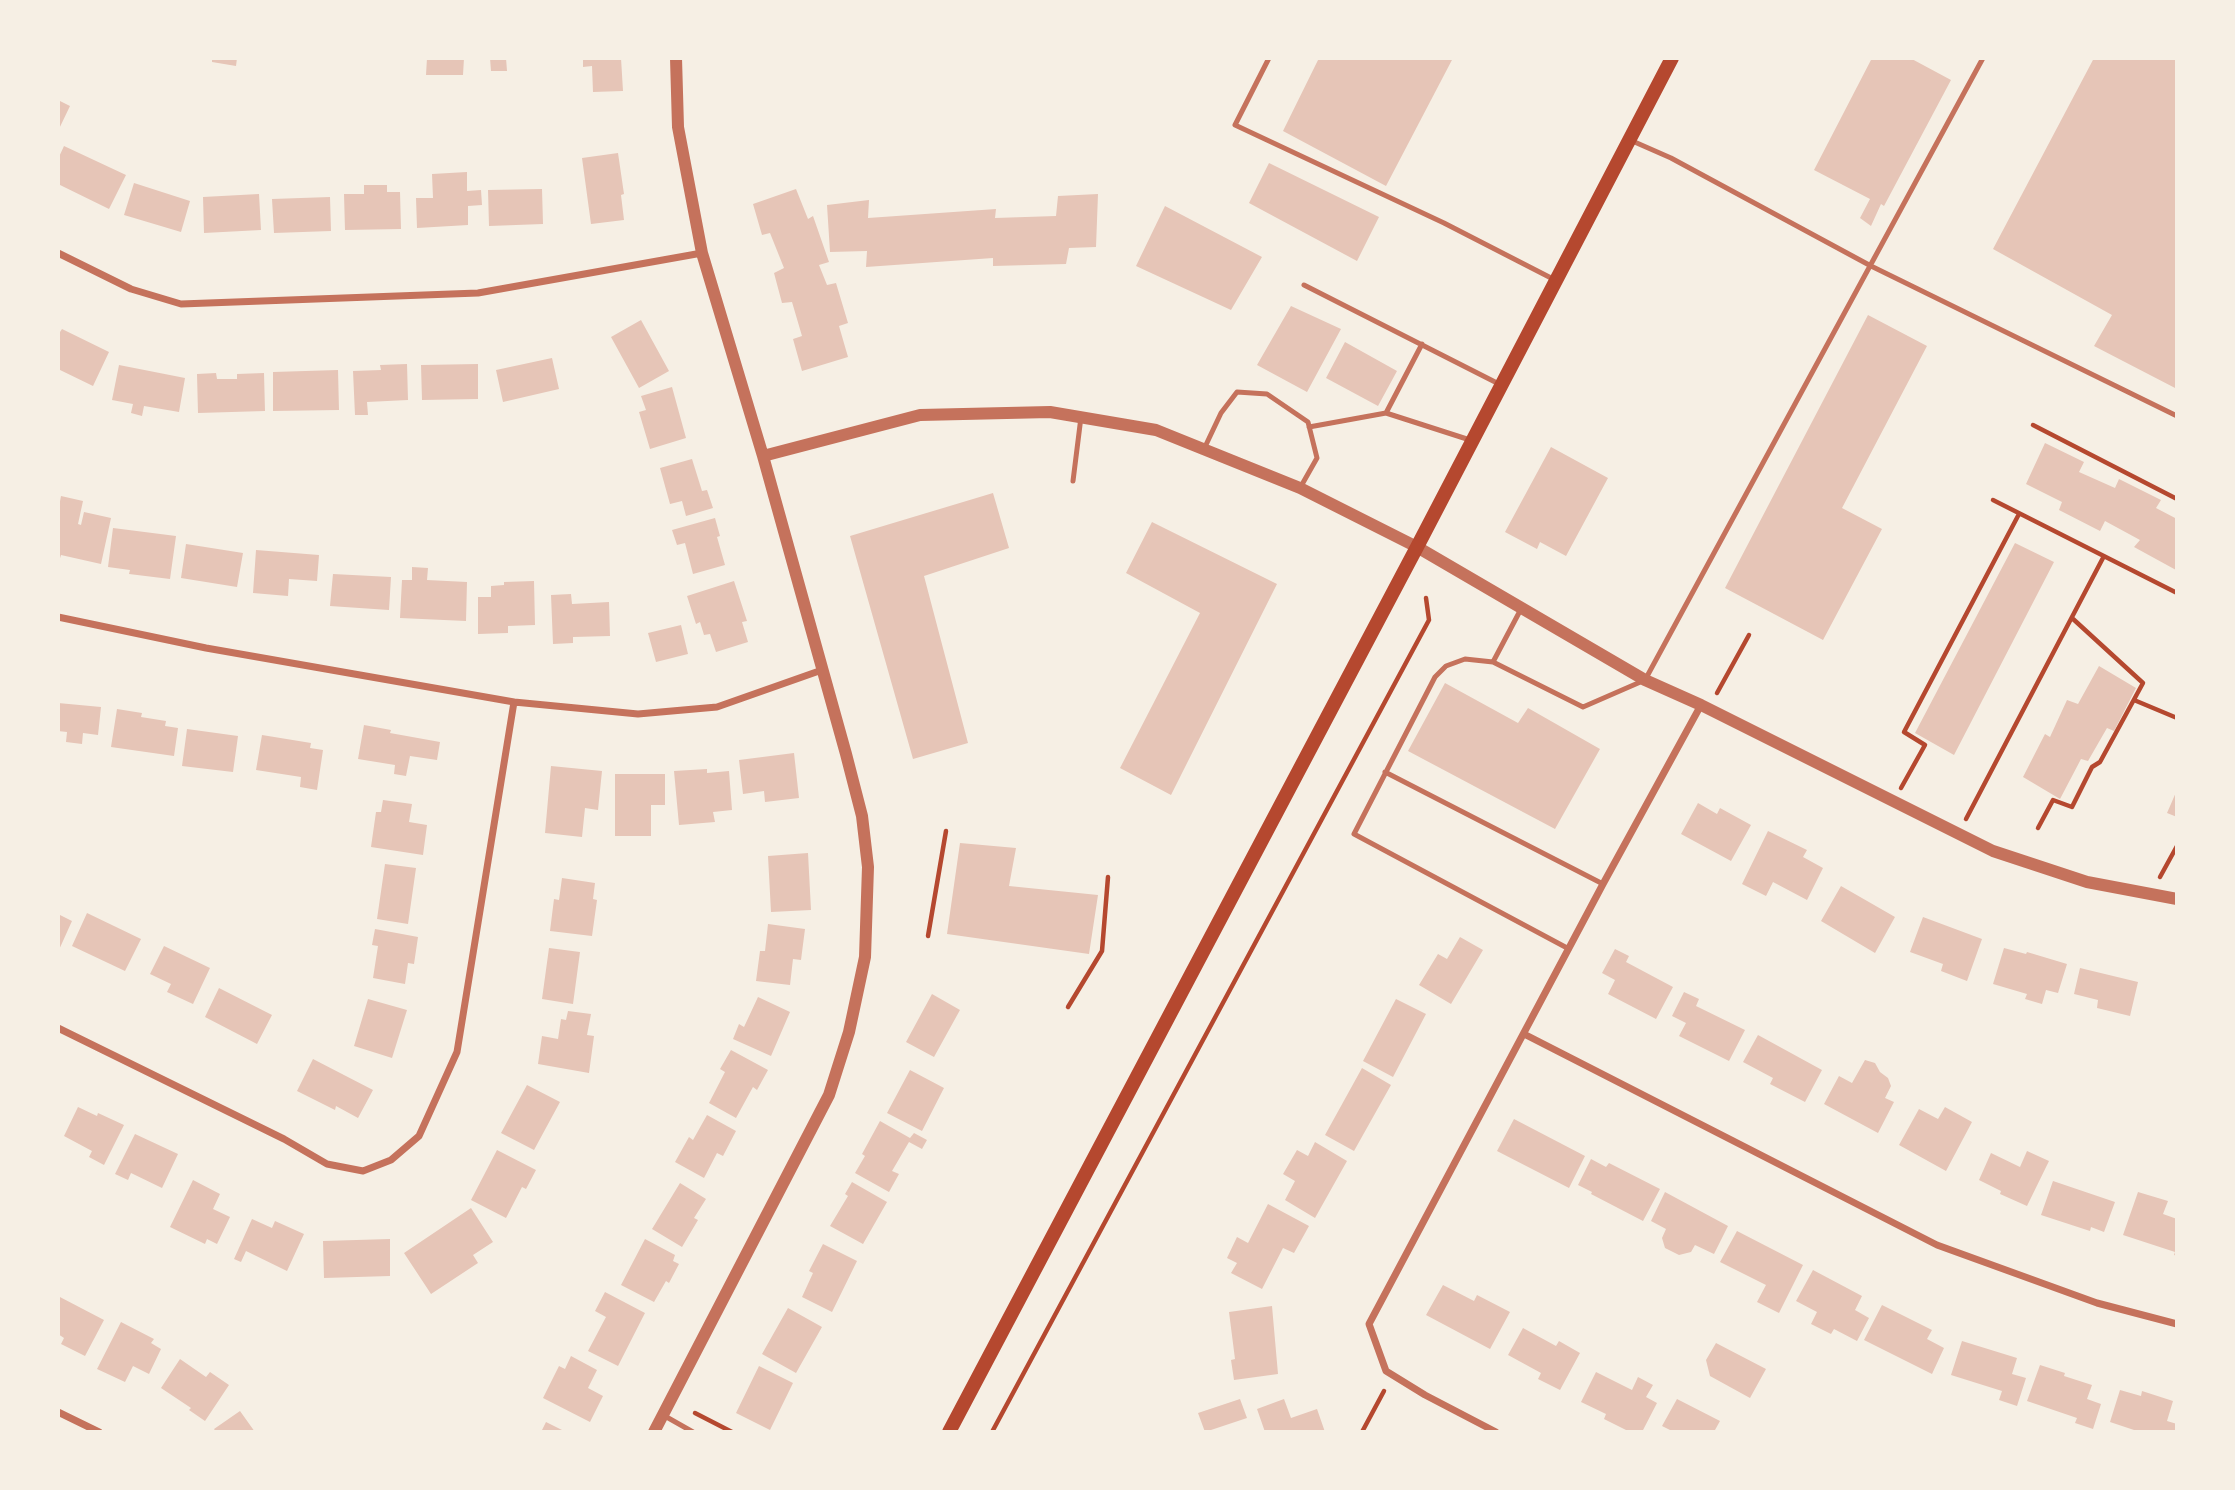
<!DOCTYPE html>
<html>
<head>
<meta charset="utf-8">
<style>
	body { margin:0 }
	#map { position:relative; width:2235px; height:1490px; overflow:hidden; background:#f6efe4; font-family:Roboto,sans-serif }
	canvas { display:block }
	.frame { position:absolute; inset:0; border:60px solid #f6efe4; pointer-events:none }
</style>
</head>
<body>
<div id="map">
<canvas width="2235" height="1490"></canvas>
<div class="frame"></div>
</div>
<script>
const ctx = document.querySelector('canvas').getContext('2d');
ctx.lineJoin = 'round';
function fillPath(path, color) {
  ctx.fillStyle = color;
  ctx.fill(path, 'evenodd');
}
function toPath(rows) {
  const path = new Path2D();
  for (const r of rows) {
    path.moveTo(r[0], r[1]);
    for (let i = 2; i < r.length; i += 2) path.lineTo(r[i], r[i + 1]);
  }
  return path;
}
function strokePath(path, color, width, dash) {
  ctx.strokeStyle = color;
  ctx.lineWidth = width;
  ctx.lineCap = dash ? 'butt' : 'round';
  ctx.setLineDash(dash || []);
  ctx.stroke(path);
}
const building = toPath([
	[212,58,237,58,236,66,212,62],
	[427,58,464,58,463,75,426,75],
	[490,58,506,58,507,71,491,71],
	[583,58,621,58,623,91,593,92,592,66,583,67],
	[1319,58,1453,58,1386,186,1283,131],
	[1872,58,1910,58,1951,80,1884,206,1881,204,1871,226,1860,218,1870,199,1814,170],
	[2094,58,2177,58,2177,389,2094,346,2112,315,1993,249],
	[58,100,70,106,58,131],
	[64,146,126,175,109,209,58,184,58,159],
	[618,153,624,194,621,195,624,220,591,224,582,158],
	[1269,163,1379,217,1357,261,1249,203],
	[467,172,467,191,481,190,482,205,468,206,468,225,417,228,416,198,433,198,432,174],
	[134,183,190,201,181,232,124,215],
	[364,185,387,185,387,192,400,192,401,229,345,230,344,194,364,194],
	[542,189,543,224,489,226,488,190],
	[796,189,808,219,813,216,829,262,819,265,827,285,836,283,848,323,839,326,848,357,802,371,793,339,802,336,792,302,782,303,774,273,784,268,770,233,762,235,753,204],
	[259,194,261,230,204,233,203,197],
	[1098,194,1096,247,1069,248,1066,264,993,266,993,258,866,267,867,251,830,252,827,205,869,200,868,218,996,209,995,218,1056,216,1058,196],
	[330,197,331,231,274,233,272,199],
	[1165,206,1262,257,1231,310,1136,266],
	[1291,306,1341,329,1307,392,1257,365],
	[1868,315,1927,346,1842,508,1882,529,1823,640,1725,588],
	[641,320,669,371,639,388,611,337],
	[62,329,109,352,93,386,58,369,58,335],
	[1345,342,1397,371,1378,406,1326,378],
	[552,358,559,389,503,402,496,370],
	[407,364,408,400,367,402,368,415,355,415,353,371,381,370,380,365],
	[478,364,478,399,422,400,421,365],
	[119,365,185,378,179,412,144,406,142,416,131,413,133,404,112,400],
	[338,370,339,410,273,411,273,372],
	[216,373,217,379,237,379,237,374,264,373,265,411,198,413,197,374],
	[672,387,686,438,650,449,639,412,646,410,641,396],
	[2045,443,2084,462,2079,472,2115,488,2119,479,2161,500,2156,508,2177,519,2176,570,2134,547,2140,540,2105,521,2100,531,2059,510,2062,502,2026,484],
	[1551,447,1608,478,1566,556,1540,542,1537,549,1505,532],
	[692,459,702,491,707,490,713,508,686,516,682,501,670,504,660,468],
	[993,493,1009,548,924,576,968,743,913,759,850,536],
	[61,496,83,501,78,524,81,525,84,512,111,518,101,564,61,555,58,565,58,512],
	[715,518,720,536,717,537,725,565,693,574,685,543,677,545,672,530],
	[1152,522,1277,584,1171,795,1120,768,1200,613,1126,573],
	[113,528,176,536,170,579,129,574,130,570,108,567],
	[2015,543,2054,562,1954,755,1915,733],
	[186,544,243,553,237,587,181,578],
	[256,550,319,555,317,581,289,579,288,596,253,593],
	[412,567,428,568,427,580,467,582,466,621,400,618,402,580,412,580],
	[333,574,391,577,389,610,330,606],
	[534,581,535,625,508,626,508,633,478,634,478,597,491,597,491,586,504,585,504,582],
	[734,581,747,621,742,622,748,642,716,652,710,634,704,635,700,622,696,624,687,596],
	[571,594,572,604,609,602,610,636,573,637,573,643,553,644,551,595],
	[681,625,688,654,656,662,648,633],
	[2099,666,2136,688,2114,731,2107,728,2088,761,2081,759,2060,799,2023,777,2045,734,2050,737,2067,700,2078,704],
	[1445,683,1518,723,1528,708,1600,749,1555,829,1408,751],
	[58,703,101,707,98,735,83,733,82,744,66,742,67,732,58,731],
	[117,709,142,713,141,717,166,721,165,726,178,728,174,756,111,747],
	[364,725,391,730,390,733,440,742,437,760,410,756,406,776,394,774,395,765,358,759],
	[187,729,238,736,233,772,182,766],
	[262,735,311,743,310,748,323,750,317,790,300,787,301,777,256,770],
	[794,753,799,798,765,802,764,791,743,794,739,760],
	[551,766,602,771,598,810,585,808,582,837,545,833],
	[707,769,707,773,729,771,732,810,713,812,715,822,679,825,674,771],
	[615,774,665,774,665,805,651,805,651,836,615,836],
	[2177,790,2177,817,2167,813],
	[383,800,412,804,409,822,427,825,423,855,371,847,376,812,381,812],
	[1698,803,1717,814,1720,808,1751,825,1731,861,1681,834],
	[1768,831,1807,850,1803,857,1823,868,1807,900,1773,882,1766,896,1742,884],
	[960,843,1016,848,1009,886,1098,895,1089,954,947,934],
	[808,853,811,910,771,912,768,856],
	[385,864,416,868,408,924,377,919],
	[562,878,595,883,593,899,597,900,592,936,550,931,554,899,559,900],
	[1841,886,1895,917,1875,953,1821,921],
	[87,913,141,939,125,971,72,946],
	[58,914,72,921,58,952],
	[1923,917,1982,939,1967,981,1941,971,1943,964,1910,952],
	[768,924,805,929,801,960,793,959,790,985,756,981,760,951,765,951],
	[375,929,418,937,414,964,408,963,405,984,373,978,378,946,372,945],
	[1460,937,1483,950,1451,1004,1419,985,1438,954,1447,959],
	[164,946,210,968,193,1004,167,992,171,984,150,974],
	[549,948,580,952,573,1004,542,999],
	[2004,948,2026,954,2027,952,2067,964,2058,993,2046,990,2042,1004,2025,999,2027,994,1993,984],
	[1615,949,1629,956,1626,962,1673,987,1656,1019,1608,994,1615,980,1602,973],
	[2080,968,2138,982,2130,1016,2097,1008,2098,1000,2074,994],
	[219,988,272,1015,257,1044,205,1017],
	[1684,992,1699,999,1696,1006,1745,1030,1729,1061,1679,1036,1686,1023,1672,1016],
	[932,994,960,1010,934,1057,906,1042],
	[758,997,790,1012,771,1056,733,1039,739,1024,744,1027],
	[368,999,407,1010,392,1058,354,1046],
	[1396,999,1426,1014,1393,1077,1363,1061],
	[568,1011,591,1014,587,1035,594,1036,589,1073,538,1064,542,1036,558,1039,561,1019,566,1020],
	[1758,1035,1822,1070,1805,1102,1770,1084,1773,1078,1743,1062],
	[731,1050,768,1070,757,1090,753,1087,736,1118,709,1103,725,1072,720,1069],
	[313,1059,373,1090,358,1118,336,1106,335,1110,297,1091],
	[1865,1060,1875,1063,1880,1072,1888,1078,1891,1086,1885,1098,1894,1102,1878,1133,1824,1104,1839,1076,1852,1083],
	[1362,1068,1391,1085,1354,1151,1325,1135],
	[910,1070,944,1088,922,1131,887,1113],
	[527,1085,560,1102,534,1150,501,1133],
	[78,1107,97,1116,98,1113,124,1125,104,1165,89,1157,92,1151,64,1136],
	[1945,1107,1972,1122,1946,1171,1899,1145,1919,1109,1938,1119],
	[707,1115,736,1131,723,1156,717,1153,704,1178,675,1162,689,1137,693,1140],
	[1514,1119,1585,1156,1569,1188,1497,1151],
	[880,1121,910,1138,914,1133,927,1140,922,1149,909,1142,892,1171,899,1174,889,1192,855,1173,865,1156,862,1154],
	[135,1134,178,1154,162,1188,131,1173,128,1180,115,1174],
	[1315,1142,1347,1161,1315,1218,1285,1200,1295,1181,1283,1174,1297,1150,1308,1156],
	[497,1150,536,1170,526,1189,522,1187,506,1218,471,1200],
	[2027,1151,2049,1161,2027,1206,2000,1194,2001,1191,1979,1180,1991,1153,2020,1167],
	[1591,1159,1606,1167,1609,1163,1660,1189,1643,1221,1591,1194,1592,1192,1578,1185],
	[193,1180,220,1194,213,1209,230,1217,217,1244,207,1239,205,1244,170,1227],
	[2053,1181,2115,1202,2104,1232,2091,1227,2090,1231,2041,1215],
	[852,1182,887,1202,863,1244,830,1226,848,1196,845,1194],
	[680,1183,706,1199,694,1218,698,1220,682,1247,652,1229],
	[1665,1192,1728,1226,1714,1254,1695,1245,1691,1252,1679,1255,1665,1248,1662,1238,1666,1229,1651,1221],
	[2138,1192,2168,1201,2163,1214,2177,1219,2177,1256,2174,1255,2175,1252,2123,1235],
	[1268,1204,1309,1226,1294,1253,1283,1248,1262,1289,1231,1273,1237,1263,1227,1258,1237,1237,1248,1243],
	[471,1208,493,1242,473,1255,478,1263,431,1294,404,1253],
	[252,1219,272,1228,275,1221,304,1234,287,1271,246,1251,241,1262,234,1259],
	[1737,1231,1803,1265,1779,1313,1757,1302,1766,1285,1720,1262],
	[390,1239,390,1276,324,1278,323,1241],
	[645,1239,675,1255,673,1261,679,1264,669,1283,666,1281,654,1302,621,1285],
	[823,1244,857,1261,832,1312,802,1297,813,1273,809,1271],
	[1813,1270,1862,1296,1855,1310,1869,1318,1857,1341,1834,1329,1831,1334,1811,1324,1817,1312,1796,1301],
	[1443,1285,1474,1301,1477,1295,1510,1312,1490,1349,1426,1315],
	[605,1292,645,1313,618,1366,588,1351,606,1317,595,1311],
	[58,1296,104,1320,85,1356,61,1344,64,1338,58,1334],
	[1882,1305,1932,1330,1927,1339,1944,1348,1932,1374,1864,1340],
	[1272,1306,1278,1374,1234,1380,1231,1360,1235,1359,1229,1312],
	[788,1308,822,1327,796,1373,762,1354],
	[121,1322,154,1339,151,1343,161,1349,149,1374,133,1366,125,1382,97,1369],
	[1523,1328,1556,1346,1559,1341,1580,1353,1560,1390,1538,1379,1541,1373,1508,1355],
	[1962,1341,2017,1358,2012,1374,2026,1378,2017,1406,1999,1400,2002,1391,1951,1375],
	[1716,1343,1766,1369,1750,1398,1710,1376,1706,1360],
	[571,1356,597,1370,588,1388,603,1396,590,1422,543,1398,559,1366,565,1369],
	[180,1359,206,1377,210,1372,229,1385,205,1421,189,1410,191,1408,161,1388],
	[2040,1365,2065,1373,2064,1376,2092,1385,2087,1399,2101,1404,2093,1429,2075,1423,2077,1418,2027,1401],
	[759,1366,793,1383,770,1430,736,1413],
	[1596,1372,1632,1390,1638,1377,1653,1385,1646,1397,1657,1403,1642,1432,1630,1432,1604,1419,1606,1414,1581,1402],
	[2120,1390,2141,1396,2142,1391,2173,1401,2167,1421,2177,1424,2177,1432,2136,1432,2137,1431,2110,1422],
	[1240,1399,1247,1418,1205,1432,1198,1413],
	[1284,1399,1291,1418,1317,1409,1325,1432,1265,1432,1257,1409],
	[1677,1399,1720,1421,1715,1430,1720,1432,1674,1432,1662,1426],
	[240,1411,255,1432,216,1432,214,1429],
	[546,1422,566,1432,541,1432]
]);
const path = toPath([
	[2033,425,2177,499],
	[1993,500,2177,593],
	[1717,693,1749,635],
	[2134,700,2177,718],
	[1901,788,1925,745,1904,732,2019,514],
	[1966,819,2104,556],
	[2038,828,2053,800,2072,807,2092,767,2100,762,2143,683,2072,618],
	[2160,877,2177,846],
	[928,936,946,831],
	[1068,1007,1102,951,1108,877],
	[695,1413,732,1432],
	[992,1432,1429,620,1426,598],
	[1362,1432,1384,1391]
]);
const service = toPath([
	[1269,58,1235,125,1444,223,1555,280],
	[1630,140,1671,158,1871,266,2177,416],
	[1304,285,1501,385],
	[1386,413,1422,344],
	[1309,427,1386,413,1470,440],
	[1204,449,1221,413,1237,392,1267,394,1308,422,1317,458,1300,488],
	[1073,481,1081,417],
	[1493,662,1521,609],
	[1385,772,1603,884],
	[1569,949,1354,834,1435,677,1446,666,1465,659,1493,662,1583,707,1645,680,1983,58],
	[663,1415,693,1432]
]);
const minor = toPath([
	[58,253,131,289,181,304,478,293,702,253],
	[58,617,206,648,514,702,457,1052,419,1136,391,1160,363,1171,327,1164,284,1139,58,1028],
	[514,702,638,714,717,707,822,670],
	[1524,1034,1937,1245,2097,1303,2177,1324],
	[58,1412,99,1432],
	[1496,1432,1425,1395,1386,1371,1369,1324,1603,884,1701,705]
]);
const tertiary = toPath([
	[763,456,920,415,1050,412,1156,430,1300,488,1417,547,1645,680,1701,705,1993,851,2087,882,2177,899],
	[654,1432,829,1095,849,1032,865,957,868,867,862,816,846,754,763,456,702,253,678,127,676,58]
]);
const secondary = toPath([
	[949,1432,1417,547,1672,58]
]);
fillPath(building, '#e6c5b7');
strokePath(path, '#b5482f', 4.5);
strokePath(service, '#c5725c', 5);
strokePath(minor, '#c5725c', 7);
strokePath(tertiary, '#c5725c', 12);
strokePath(secondary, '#b5482f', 14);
</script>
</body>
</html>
